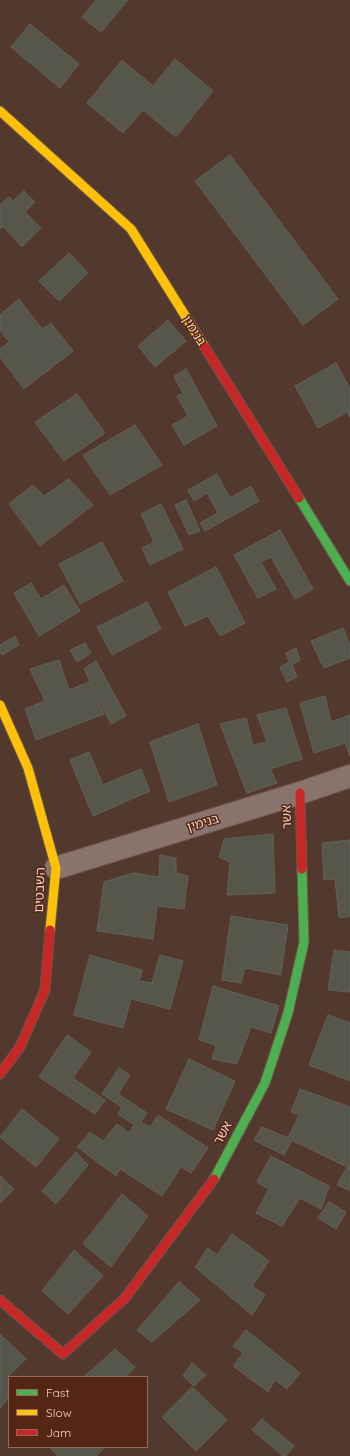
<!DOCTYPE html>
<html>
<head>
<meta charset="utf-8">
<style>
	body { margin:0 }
	#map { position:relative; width:350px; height:1456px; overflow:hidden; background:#53382e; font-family:Quicksand,sans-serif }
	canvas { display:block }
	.legend { position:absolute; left:8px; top:1376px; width:140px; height:72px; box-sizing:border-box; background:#562614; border:1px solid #936a5b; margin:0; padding:5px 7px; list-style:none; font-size:12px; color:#efd0c5 }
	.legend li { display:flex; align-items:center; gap:8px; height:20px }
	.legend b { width:20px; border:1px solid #936a5b }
</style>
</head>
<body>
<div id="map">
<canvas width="350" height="1456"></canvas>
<ul class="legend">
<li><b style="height:5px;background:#4caf50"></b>Fast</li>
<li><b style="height:5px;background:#ffc107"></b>Slow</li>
<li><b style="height:5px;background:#c62828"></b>Jam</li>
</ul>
</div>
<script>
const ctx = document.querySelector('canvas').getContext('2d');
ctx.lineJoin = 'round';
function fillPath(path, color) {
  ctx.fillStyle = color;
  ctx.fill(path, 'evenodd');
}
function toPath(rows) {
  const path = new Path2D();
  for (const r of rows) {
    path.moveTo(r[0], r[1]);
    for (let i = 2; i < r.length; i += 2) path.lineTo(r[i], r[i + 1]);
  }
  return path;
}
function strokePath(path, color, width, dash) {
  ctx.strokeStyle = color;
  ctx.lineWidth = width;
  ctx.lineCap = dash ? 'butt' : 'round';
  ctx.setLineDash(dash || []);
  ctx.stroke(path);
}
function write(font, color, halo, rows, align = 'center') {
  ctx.font = font + ' Quicksand,"Noto Sans Hebrew",sans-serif';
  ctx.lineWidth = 3;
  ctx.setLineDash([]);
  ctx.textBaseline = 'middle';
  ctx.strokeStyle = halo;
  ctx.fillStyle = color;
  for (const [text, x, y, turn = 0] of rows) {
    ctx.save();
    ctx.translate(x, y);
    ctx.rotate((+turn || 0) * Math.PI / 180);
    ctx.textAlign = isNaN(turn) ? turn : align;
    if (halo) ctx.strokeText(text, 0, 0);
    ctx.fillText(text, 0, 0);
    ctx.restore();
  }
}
const building = toPath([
	[96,0,128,0,101,32,82,17,96,0],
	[30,24,79,64,60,88,11,47,30,24],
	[175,59,213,91,176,137,143,110,123,133,87,103,122,60,153,86,175,59],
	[230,155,338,299,303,325,195,181,230,155],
	[24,191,35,202,25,212,41,228,22,247,3,226,0,229,0,205,9,197,13,201,24,191],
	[69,253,88,273,59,301,39,281,69,253],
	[19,299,42,329,51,323,73,351,24,389,0,357,0,349,9,342,0,330,0,315,19,299],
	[168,320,186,341,155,367,138,346,168,320],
	[336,363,350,389,350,418,347,412,318,428,295,386,336,363],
	[186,369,217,426,184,445,172,425,188,416,177,396,183,393,174,376,186,369],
	[77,394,105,433,64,461,35,422,77,394],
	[135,425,162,465,110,495,83,455,135,425],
	[217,474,230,498,251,486,259,501,205,531,200,523,218,513,207,493,194,501,188,490,217,474],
	[69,479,93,505,40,546,9,504,33,485,44,496,69,479],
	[186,500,200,531,189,535,175,505,186,500],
	[161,504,183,549,150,565,142,548,154,542,141,514,161,504],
	[280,530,313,589,295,599,271,557,261,562,276,589,258,598,234,555,280,530],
	[102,542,123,581,80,604,59,564,102,542],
	[216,567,245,623,220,636,208,616,185,626,168,592,216,567],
	[31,583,41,599,64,585,80,611,39,636,14,593,31,583],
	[147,602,161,629,112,655,97,627,147,602],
	[343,628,350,645,350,658,324,668,311,641,343,628],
	[15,636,19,645,2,655,0,651,0,645,15,636],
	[85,643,91,653,77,662,70,650,85,643],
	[296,648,300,660,292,665,297,677,287,682,280,667,289,662,286,653,296,648],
	[59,660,69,690,89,682,104,714,36,740,25,709,45,701,30,669,59,660],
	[96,661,126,716,111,724,84,669,96,661],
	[325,696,331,722,350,715,350,756,345,743,314,753,300,703,325,696],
	[286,708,302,759,270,769,277,783,247,793,220,724,246,718,253,745,267,742,257,715,286,708],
	[198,724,217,785,169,802,150,742,198,724],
	[89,752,103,785,141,769,150,791,93,816,70,760,89,752],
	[273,834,275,893,227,895,230,862,219,857,224,839,273,834],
	[350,840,350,916,339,918,335,879,324,880,322,843,350,840],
	[160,855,176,858,176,873,188,876,184,909,157,906,153,939,97,931,104,882,133,873,159,877,160,855],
	[231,916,288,925,281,975,245,968,241,983,222,980,231,916],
	[334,950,350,952,350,992,328,990,334,950],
	[90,955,142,970,139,981,152,983,160,955,183,961,170,1009,131,999,123,1028,74,1015,90,955],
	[213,986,279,1006,271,1033,251,1027,237,1064,212,1059,216,1045,199,1040,213,986],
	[328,1015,350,1023,350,1081,309,1065,328,1015],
	[67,1035,91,1052,73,1078,105,1100,95,1114,39,1077,67,1035],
	[189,1059,235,1081,213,1130,166,1109,189,1059],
	[119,1068,130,1075,118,1094,147,1113,141,1122,150,1127,158,1115,208,1148,191,1173,181,1167,162,1196,120,1169,116,1176,77,1147,90,1132,103,1141,117,1124,129,1133,134,1125,118,1114,122,1107,102,1094,119,1068],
	[300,1089,350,1107,350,1191,337,1185,347,1167,292,1140,284,1155,254,1140,262,1127,288,1138,299,1115,291,1112,300,1089],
	[22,1109,59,1139,36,1167,0,1137,22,1109],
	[76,1152,88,1165,56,1204,42,1191,76,1152],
	[271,1156,329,1186,321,1209,300,1198,282,1226,256,1213,269,1189,257,1182,271,1156],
	[0,1176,14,1189,0,1203,0,1176],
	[122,1194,148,1216,111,1267,83,1244,122,1194],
	[329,1202,346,1212,336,1229,318,1218,329,1202],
	[232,1234,269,1261,252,1286,265,1295,252,1315,195,1267,208,1248,217,1255,232,1234],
	[74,1250,103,1276,68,1314,42,1291,74,1250],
	[179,1282,200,1300,152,1342,137,1330,179,1282],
	[246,1330,300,1373,287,1389,275,1380,268,1392,233,1366,243,1353,233,1346,246,1330],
	[0,1334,26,1359,9,1376,10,1377,9,1377,9,1398,0,1408,0,1334],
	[115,1349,135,1367,126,1377,84,1377,115,1349],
	[192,1363,206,1375,194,1386,183,1376,192,1363],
	[192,1387,227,1420,196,1451,162,1417,192,1387],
	[262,1419,294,1446,286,1456,283,1456,252,1430,262,1419],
	[49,1447,105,1447,96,1456,58,1456,49,1447]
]);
const street = toPath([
	[56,868,300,793,350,776]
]);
const fast = toPath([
	[299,498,350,581],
	[214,1179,265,1083,288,1013,304,942,302,869]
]);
const slow = toPath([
	[0,111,131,229,204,346],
	[0,705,28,768,56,868,50,930]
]);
const jam = toPath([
	[204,346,299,498],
	[300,793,302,869],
	[0,1074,20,1047,45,990,50,930],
	[0,1300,63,1354,125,1298,214,1179]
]);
const streetNames = [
	["בנימין",194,331,58],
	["אשר",287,817,-92],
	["בנימין",203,823,-17],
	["השבטים",40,890,-88],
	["אשר",223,1133,-62]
];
fillPath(building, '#57564b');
strokePath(building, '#636157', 1);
strokePath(street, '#6e564c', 24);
strokePath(fast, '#6e564c', 11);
strokePath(slow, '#6e564c', 11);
strokePath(jam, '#6e564c', 11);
strokePath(street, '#89746d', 22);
strokePath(fast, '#4caf50', 9);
strokePath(slow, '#ffc107', 9);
strokePath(jam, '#c62828', 9);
write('13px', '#efd0c5', '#562614', streetNames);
</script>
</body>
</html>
